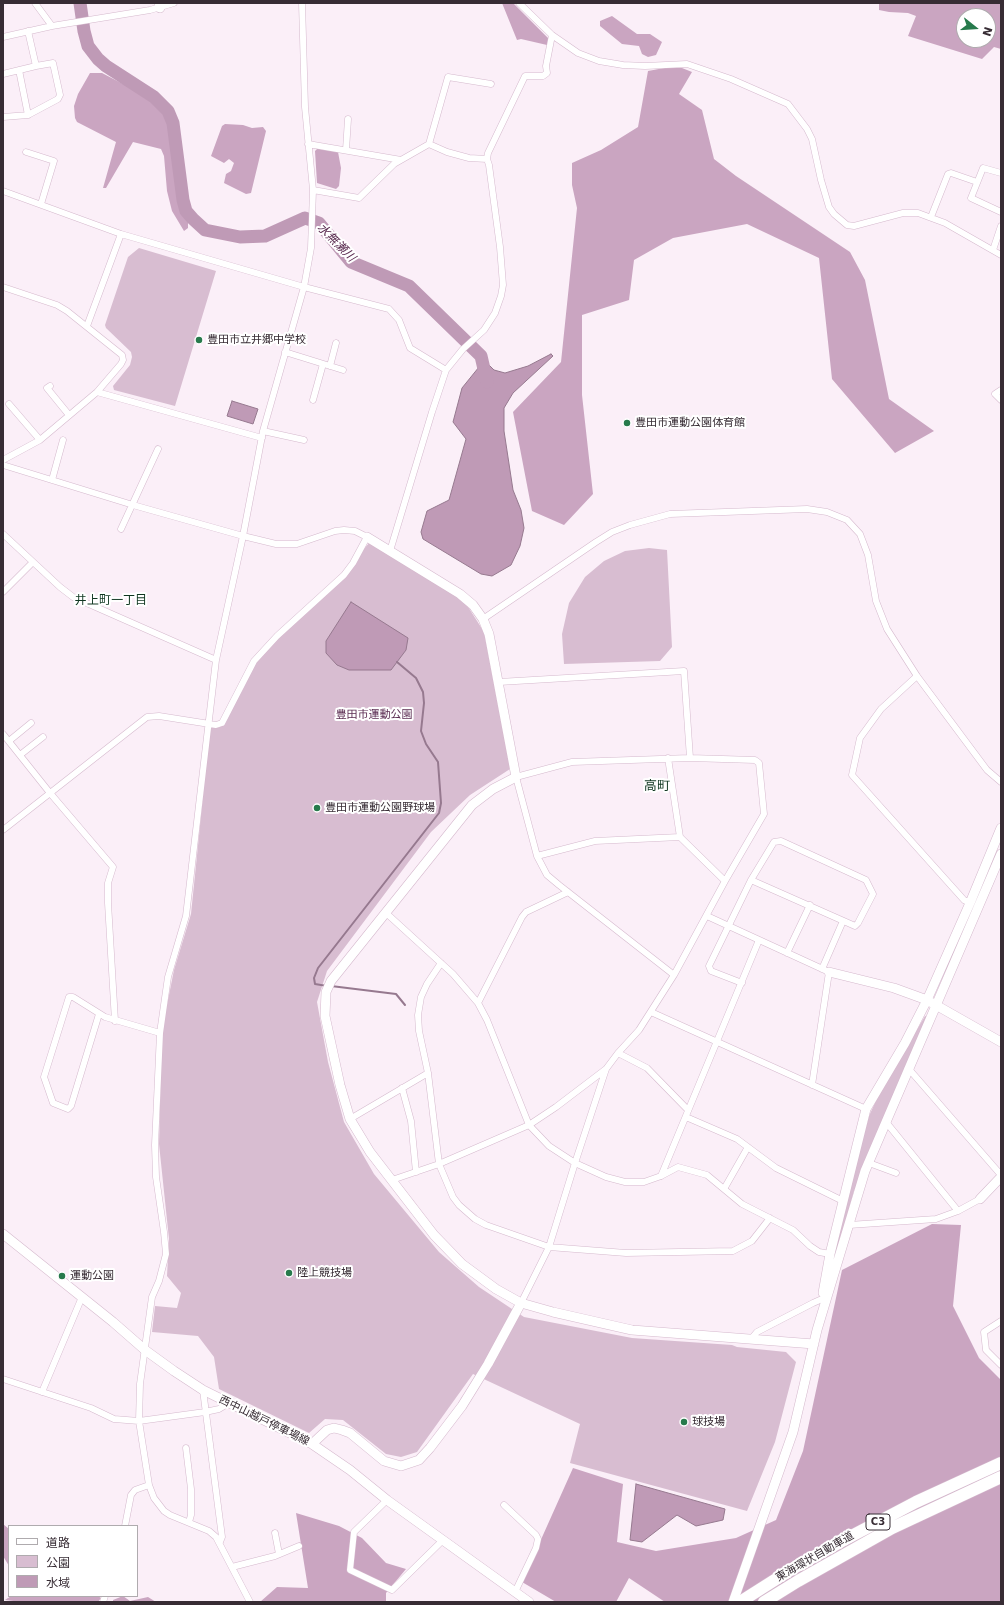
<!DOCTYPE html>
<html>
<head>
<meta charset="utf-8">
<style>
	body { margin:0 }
	#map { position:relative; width:1004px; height:1605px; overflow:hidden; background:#fbeff8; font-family:"DejaVu Sans","Noto Sans JP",sans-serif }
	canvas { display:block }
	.frame { position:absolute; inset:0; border:4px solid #372c34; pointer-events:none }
	.legend { position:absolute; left:8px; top:1525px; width:130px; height:72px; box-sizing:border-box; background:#fff; border:1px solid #afabae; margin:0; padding:5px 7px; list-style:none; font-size:12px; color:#372c34 }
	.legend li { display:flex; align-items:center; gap:8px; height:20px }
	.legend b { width:20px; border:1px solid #afabae }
	.north { position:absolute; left:956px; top:8px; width:40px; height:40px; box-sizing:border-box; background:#fff; border:1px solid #afabae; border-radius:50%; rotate:107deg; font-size:11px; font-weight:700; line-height:16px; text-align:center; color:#372c34 }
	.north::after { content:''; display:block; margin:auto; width:14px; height:18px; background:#277a4c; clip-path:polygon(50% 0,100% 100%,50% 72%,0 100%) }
</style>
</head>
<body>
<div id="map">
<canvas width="1004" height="1605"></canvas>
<div class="frame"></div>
<ul class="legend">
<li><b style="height:5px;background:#fff"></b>道路</li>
<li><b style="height:11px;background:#d8bdd1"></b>公園</li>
<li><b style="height:11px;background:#bf9ab6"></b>水域</li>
</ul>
<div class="north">N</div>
</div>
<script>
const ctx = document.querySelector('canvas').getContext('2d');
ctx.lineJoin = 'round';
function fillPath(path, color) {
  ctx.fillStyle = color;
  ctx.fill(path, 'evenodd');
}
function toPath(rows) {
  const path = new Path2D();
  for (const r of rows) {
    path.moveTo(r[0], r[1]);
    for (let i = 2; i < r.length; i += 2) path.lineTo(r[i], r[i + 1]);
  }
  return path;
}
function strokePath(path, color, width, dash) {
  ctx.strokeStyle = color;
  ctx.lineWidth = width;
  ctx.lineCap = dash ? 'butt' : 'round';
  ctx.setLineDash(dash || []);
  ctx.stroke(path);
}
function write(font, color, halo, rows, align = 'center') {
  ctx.font = font + ' "DejaVu Sans","Noto Sans JP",sans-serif';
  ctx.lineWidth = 4;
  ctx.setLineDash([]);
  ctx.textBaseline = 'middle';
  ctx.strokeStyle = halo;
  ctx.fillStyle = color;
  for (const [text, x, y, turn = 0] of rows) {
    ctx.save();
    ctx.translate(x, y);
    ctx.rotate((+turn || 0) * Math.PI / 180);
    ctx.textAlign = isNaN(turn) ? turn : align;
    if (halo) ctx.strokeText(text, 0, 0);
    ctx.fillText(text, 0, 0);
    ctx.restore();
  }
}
const green = toPath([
	[139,248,216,271,175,406,114,390,113,386,130,365,132,357,131,352,106,328,105,325,128,257],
	[370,542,465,602,484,632,510,769,470,795,431,832,327,971,317,1002,328,1062,344,1122,374,1174,439,1252,479,1287,524,1317,632,1338,732,1345,737,1347,786,1352,796,1362,775,1442,747,1511,570,1463,580,1424,473,1374,417,1452,401,1457,386,1454,343,1420,325,1419,309,1433,219,1389,214,1357,198,1336,152,1332,155,1306,177,1308,181,1293,167,1276,169,1239,159,1144,162,1030,174,970,191,914,210,728,220,727,259,657,339,577],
	[649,548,667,550,672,647,660,661,564,664,562,634,569,603,585,577,604,561,625,551],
	[925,1016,928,1017,877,1134,854,1191,827,1286,836,1243,869,1116,879,1094]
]);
const forest = toPath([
	[502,3,513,3,549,39,547,45,521,39,517,40],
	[879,3,1001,3,1001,49,994,47,982,59,908,36,916,16,908,13,889,12,879,10],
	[964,16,988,16,988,40,964,40],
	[612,16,637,34,650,34,662,42,656,55,648,57,642,54,639,46,622,44,600,26,600,21],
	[664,68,682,68,692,72,679,94,702,110,714,159,736,176,850,252,865,280,889,399,934,431,895,453,832,379,819,258,747,224,673,238,634,260,629,300,582,315,582,395,593,494,564,525,532,511,513,412,561,362,577,208,572,185,572,163,601,150,638,127,648,71],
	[90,73,102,73,125,85,164,109,169,123,180,201,188,220,188,228,184,231,172,211,167,191,164,156,161,149,133,142,106,188,103,188,116,142,77,122,75,118,74,106,78,94],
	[225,124,243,125,252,128,263,127,266,131,251,193,246,194,224,183,226,174,231,171,234,163,229,159,224,163,211,156,222,126],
	[318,148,338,152,341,168,339,186,336,189,317,183,315,151],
	[932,1224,961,1225,953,1306,979,1358,1001,1380,1001,1602,665,1602,629,1578,616,1602,556,1602,522,1582,573,1468,623,1484,617,1542,656,1551,736,1538,776,1520,803,1451,842,1270],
	[296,1513,339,1526,362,1538,386,1563,406,1569,386,1593,386,1602,260,1602,277,1587,308,1588],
	[3,1524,9,1529,9,1566,3,1556],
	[11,1596,98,1596,101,1598,98,1602,22,1602,5,1600],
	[123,1596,130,1601,148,1597,156,1602,113,1602,113,1600]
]);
const water = toPath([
	[551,354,553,356,513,393,504,408,504,431,513,490,521,510,524,528,520,546,511,565,492,576,481,574,423,539,421,532,427,511,449,500,466,439,453,422,462,388,479,367,488,364,494,370,505,373,528,366,551,354],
	[232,401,258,409,253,424,227,416,232,401],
	[351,602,408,638,406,650,391,670,349,670,337,665,326,653,326,641,351,602],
	[636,1484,725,1509,723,1520,696,1526,677,1515,642,1542,630,1540,636,1484]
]);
const stream = toPath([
	[327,986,315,984,314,978,318,968,439,813,441,803,438,762,426,744,421,731,424,703,423,692,416,678,397,662],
	[331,986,396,994,405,1005]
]);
const river = toPath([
	[80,3,84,31,88,46,98,59,106,66,154,97,168,111,173,123,183,200,186,211,193,219,205,230,240,237,265,236,305,218,319,223,351,262,409,286,481,356,487,382]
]);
const street = toPath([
	[35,3,52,26],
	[519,3,552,35,578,53,599,61,623,65,645,66,687,64,731,79,788,104,807,129,812,139,821,180,829,207,834,214,847,225,854,226,903,213,918,213,945,223,1001,255],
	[3,37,52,26,150,10,174,3],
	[19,70,28,115],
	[3,74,36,66,28,31],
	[3,117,28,115,58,99,60,95,53,63,36,66],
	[308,144,401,160,429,144,447,152,469,158,487,159],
	[429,144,448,77,491,84],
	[346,150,348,119],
	[26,152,54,161,41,204],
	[1001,173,983,168,971,198,1001,212],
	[313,190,359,198,394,164,401,160],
	[3,191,121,234,304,287,389,309,399,320,410,348,446,370],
	[931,217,948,174,951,173,977,182],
	[993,250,1001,226],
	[3,287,57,305,67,311,122,355,123,360,121,364,97,392,40,440,3,460],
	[87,326,121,234],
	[285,352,343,370],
	[330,366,336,343],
	[50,386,47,388,69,415],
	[1001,390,995,394,1001,400],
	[97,392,262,438],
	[313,400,323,364],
	[9,404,40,440],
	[263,431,304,440],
	[3,465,133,505,243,536,276,544,297,544,335,531,344,530,355,531,367,537,353,563,344,575,277,636,254,661,222,723,216,725,159,716,147,717,3,830],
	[52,480,63,440],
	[121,529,158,449],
	[3,534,60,587,73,597,216,660],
	[390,551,432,412,446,370,463,349,484,330,495,313,501,296,503,285,500,247,489,165,487,159,488,153,525,76,543,76,547,73,546,66,552,35],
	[3,592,33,562],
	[483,619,596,542,612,532,630,525,670,514,807,509,827,512,847,520,860,534,868,555,876,601,887,629,917,676,987,770,1001,782],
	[917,676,881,709,860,738,852,775,964,900,970,903],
	[499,682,684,671,690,758],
	[3,734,50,793,113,867,108,883,108,903,115,1021],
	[9,741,31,723],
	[20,755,43,737],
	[668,758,680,837,725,881],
	[537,856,595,841,680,837],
	[385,912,453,974,478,1003,487,1020,529,1125,549,1146,575,1163,606,1177,625,1182,644,1182,661,1176,678,1167,707,1175,742,1204,793,1230,810,1246,819,1252,830,1254],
	[707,916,829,972,812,1085],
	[787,953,810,905],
	[441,963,427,984,421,997,418,1015,419,1031,428,1073,439,1164,453,1197,459,1205,475,1219,486,1225,549,1247,626,1253,733,1251,752,1241,770,1218],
	[822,969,843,921],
	[742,983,711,971,709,966,751,880,774,842,781,841,866,880,873,894,858,923,855,926,751,880],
	[478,1003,522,917,526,912,568,892],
	[651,1012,866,1109],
	[99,1014,71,1106,68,1109,53,1103,44,1077,69,997,73,997,105,1017,160,1033],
	[618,1053,647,1068,688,1110],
	[908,1068,1001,1175],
	[402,1088,411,1121,416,1172],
	[686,1117,737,1139,776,1168,843,1201],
	[350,1119,428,1073],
	[886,1122,958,1211],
	[869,1163,896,1173],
	[661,1176,759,940],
	[392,1180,439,1164,529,1125,556,1107,606,1069],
	[724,1189,748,1147],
	[849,1225,936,1219,958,1211,980,1199],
	[521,1303,549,1247,575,1163,606,1069,618,1053,639,1030,674,975,725,881,764,814,759,763,755,760,690,758,572,762,516,777,537,856,547,875,559,885,674,975],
	[1001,1321,984,1332,986,1350,1001,1365],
	[752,1338,757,1332,813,1303,822,1299],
	[3,1379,91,1408,114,1419,139,1421,205,1412,219,1409,224,1406,227,1402],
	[203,1390,222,1537,220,1542],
	[42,1392,82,1297],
	[186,1448,191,1489,191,1515,189,1522],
	[387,1500,354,1532,350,1570,392,1590,443,1540],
	[504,1505,536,1535,538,1539,536,1548,515,1592],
	[125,1526,131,1495,135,1490,149,1485],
	[275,1533,279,1554],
	[232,1567,275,1556,299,1546],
	[103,1602,105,1596],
	[250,1602,216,1537,209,1531,170,1515,164,1511,154,1498,149,1485,139,1421,140,1384,152,1297,159,1281,166,1254,164,1232,156,1177,155,1145,160,1033,168,977,186,916,216,660,243,536,263,431,304,287,311,248,313,190,305,107,302,3]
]);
const secondary = toPath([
	[159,3,160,8],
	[367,537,460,594,473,605,483,619,489,634,516,777,493,789,472,805,331,981,326,992,325,1016,340,1085,350,1119,370,1152,434,1235,462,1264,496,1289,521,1303,553,1312,632,1330,814,1344],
	[829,972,894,988,927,1000,1001,1042],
	[980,1199,1001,1177],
	[3,1234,113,1322,145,1350,174,1371,203,1390,312,1444,350,1470,387,1500,529,1602],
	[823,1293,830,1254,866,1109,905,1043,927,1000,970,903,1001,828],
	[312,1444,327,1430,334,1428,342,1430,350,1433,384,1461,401,1466,419,1460,430,1448,462,1406,488,1364,521,1303],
	[733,1602,793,1432,817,1330,865,1171,1001,854]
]);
const highway = toPath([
	[740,1602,792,1569,842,1541,916,1502,1001,1463],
	[764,1602,798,1581,892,1528,1001,1477]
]);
const markers = [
	[199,340,4,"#277a4c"],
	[627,423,4,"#277a4c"],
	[317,808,4,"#277a4c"],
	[289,1273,4,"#277a4c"],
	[62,1276,4,"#277a4c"],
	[684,1422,4,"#277a4c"]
];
const shields = [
	[878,1522,24]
];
const shieldNames = [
	["C3",878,1522]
];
const poiNames = [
	["豊田市立井郷中学校",207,340],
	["豊田市運動公園体育館",635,423],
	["豊田市運動公園野球場",325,808],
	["陸上競技場",297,1273],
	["運動公園",70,1276],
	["球技場",692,1422]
];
const parkNames = [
	["豊田市運動公園",374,715]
];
const streetNames = [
	["西中山越戸停車場線",264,1421,26],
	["東海環状自動車道",815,1557,-30]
];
const waterNames = [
	["水無瀬川",336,243,45]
];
const neighbourhoodNames = [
	["井上町一丁目",111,601]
];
const quarterNames = [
	["高町",657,787]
];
fillPath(green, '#d8bdd1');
fillPath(forest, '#caa5c1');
fillPath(water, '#bf9ab6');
strokePath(water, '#96798f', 1);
strokePath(stream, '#96798f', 2);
strokePath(river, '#bf9ab6', 13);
strokePath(street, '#d5b9cd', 7);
strokePath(secondary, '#d5b9cd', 10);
strokePath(highway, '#d5b9cd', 13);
strokePath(street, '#fff', 6);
strokePath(secondary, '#fff', 9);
strokePath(highway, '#fff', 12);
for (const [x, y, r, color] of markers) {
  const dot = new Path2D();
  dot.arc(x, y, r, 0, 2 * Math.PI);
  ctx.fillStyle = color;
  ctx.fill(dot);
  strokePath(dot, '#fff', 1.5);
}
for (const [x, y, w] of shields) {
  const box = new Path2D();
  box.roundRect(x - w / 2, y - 8, w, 16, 3);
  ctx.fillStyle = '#fff';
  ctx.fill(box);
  strokePath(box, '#372c34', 1);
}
write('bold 10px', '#372c34', null, shieldNames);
write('11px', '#372c34', '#fff', poiNames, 'left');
write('11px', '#5b2c52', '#fff', parkNames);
write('11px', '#372c34', '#fff', streetNames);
write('italic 12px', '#58294e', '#fff', waterNames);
write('12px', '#0f3620', '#fff', neighbourhoodNames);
write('13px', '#0f3620', '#fff', quarterNames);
</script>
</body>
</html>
